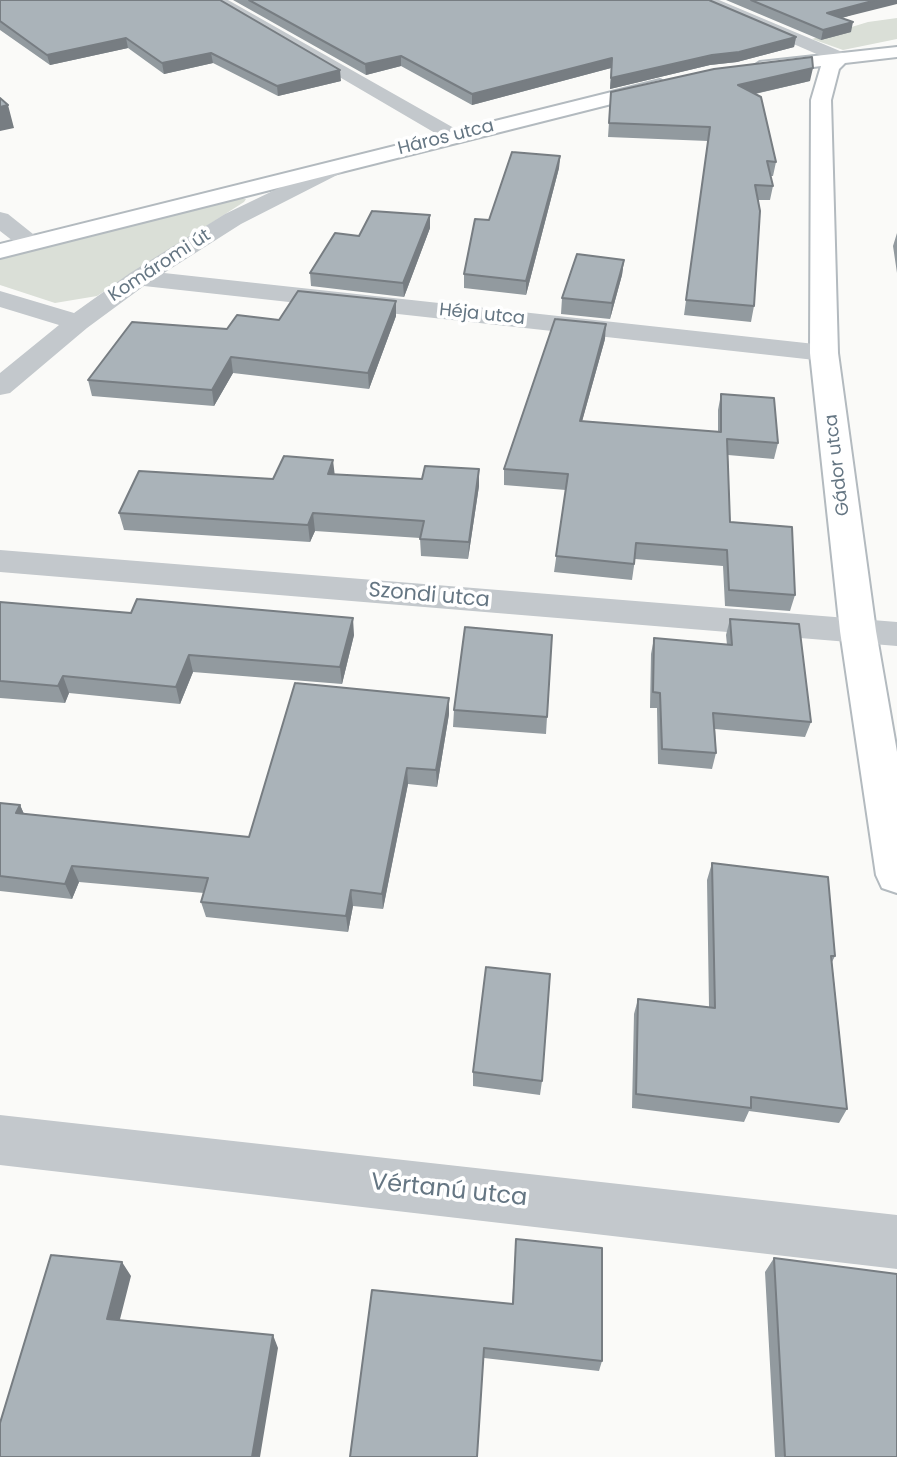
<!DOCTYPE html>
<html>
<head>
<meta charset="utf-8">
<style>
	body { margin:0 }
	canvas { display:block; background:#fafaf8 }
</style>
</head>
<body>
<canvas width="897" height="1457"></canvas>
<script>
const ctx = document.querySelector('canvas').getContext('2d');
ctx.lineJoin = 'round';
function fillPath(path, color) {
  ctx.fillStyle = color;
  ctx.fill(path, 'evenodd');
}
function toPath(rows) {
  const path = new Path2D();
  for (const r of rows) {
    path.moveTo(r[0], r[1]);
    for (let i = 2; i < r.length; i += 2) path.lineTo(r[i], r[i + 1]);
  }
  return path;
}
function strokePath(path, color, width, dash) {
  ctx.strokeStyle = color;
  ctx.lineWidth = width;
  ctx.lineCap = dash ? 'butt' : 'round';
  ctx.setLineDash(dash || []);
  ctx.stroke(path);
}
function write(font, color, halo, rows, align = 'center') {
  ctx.font = font + ' Poppins,sans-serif';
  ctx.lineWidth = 7;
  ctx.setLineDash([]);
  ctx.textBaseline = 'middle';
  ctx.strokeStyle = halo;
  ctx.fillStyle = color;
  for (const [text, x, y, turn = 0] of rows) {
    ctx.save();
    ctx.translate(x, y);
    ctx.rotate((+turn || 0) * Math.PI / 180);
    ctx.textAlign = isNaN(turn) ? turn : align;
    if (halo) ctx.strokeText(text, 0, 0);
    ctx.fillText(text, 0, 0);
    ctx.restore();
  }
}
const green = toPath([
	[897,18,897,39,843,50,812,39,868,22],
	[239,198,246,199,244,202,97,296,55,303,0,285,0,259]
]);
const street = toPath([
	[208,0,228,0,461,132,464,136,461,140,454,142,447,140,208,0],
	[697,0,719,0,847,54,850,58,847,62,835,62,699,3,697,0],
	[335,161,343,162,346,167,343,172,241,224,164,273,824,345,834,347,838,353,834,359,824,361,144,286,87,328,10,393,0,395,0,373,59,325,0,307,0,291,74,313,130,273,225,214,335,161],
	[0,212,8,214,38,238,42,243,38,248,22,248,0,231,0,212],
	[0,550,897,622,897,646,0,572,0,550],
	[0,1115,897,1215,897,1269,0,1165,0,1115]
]);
const secondary = toPath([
	[897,47,897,57,845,63,839,69,831,100,838,353,876,631,897,752,897,893,882,888,876,875,840,631,810,353,811,100,821,66,760,74,751,68,760,62,897,47],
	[660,80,670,86,667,90,0,258,0,244,660,80]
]);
const wall = toPath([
	[0,0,341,81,278,96,213,63,164,74,128,48,50,65,0,30],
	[233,0,710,0,796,37,794,47,737,62,710,65,610,89,611,68,472,105,401,66,366,75],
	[726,0,897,0,842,18,851,32,821,40],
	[810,81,755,94,776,162,773,176,770,176,773,186,770,200,758,200,754,306,751,322,684,315,708,141,608,137,611,92],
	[560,156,559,168,526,295,464,288,464,274],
	[430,215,430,228,404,297,311,286,310,273,359,236],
	[897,233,897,273,893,246],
	[624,260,622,275,610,319,561,314,562,298],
	[396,301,396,316,369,389,233,373,214,406,92,396,88,380,227,329],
	[605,339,582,421,718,432,718,410,721,394,778,443,774,459,728,455,730,522,795,595,790,611,725,606,723,566,635,559,632,580,554,572,566,490,504,485,504,469],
	[334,474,479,486,468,559,421,556,420,538,315,531,310,542,124,530,119,513,273,479],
	[0,602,354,635,342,684,193,672,180,704,69,693,65,703,0,698],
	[730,619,811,722,805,737,715,729,716,753,712,769,658,764,657,708,650,708,651,654,654,638,727,645,726,635],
	[454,710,547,717,546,734,453,727],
	[449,714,437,787,408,784,383,909,353,906,348,932,206,917,201,902,204,893,79,882,72,899,0,891,0,803,20,805,24,814,249,837],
	[712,863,835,956,832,962,847,1109,839,1123,749,1111,744,1122,632,1108,634,1014,638,999,709,1007,707,880],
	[473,1072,542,1081,540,1095,473,1086],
	[516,1239,602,1361,599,1371,484,1358,350,1457,512,1304],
	[774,1258,897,1457,775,1457,765,1272]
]);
const shadedWall = toPath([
	[876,0,897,0,897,4,825,22,827,13],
	[853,22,851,32,821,40,823,30],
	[796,37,794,47,737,62,710,65,610,89,611,78],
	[126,38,128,48,50,65,47,55],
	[211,53,213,63,164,74,162,63],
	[401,56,401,66,366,75,365,64],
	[612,58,611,68,472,105,472,94],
	[813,68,810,81,736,98,738,85],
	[340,70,341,81,278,96,277,86],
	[8,105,14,128,0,131,0,107],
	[560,156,559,168,526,295,526,281],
	[430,215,430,228,404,297,403,283],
	[624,260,622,275,610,319,612,303],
	[396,301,396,316,369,389,368,373],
	[606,324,605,339,578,436,580,421],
	[231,357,233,373,214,406,212,390],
	[333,460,335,477,328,474],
	[479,469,479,486,468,559,469,542],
	[313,513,315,531,310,542,308,525],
	[353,618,354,635,342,684,340,667],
	[189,655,193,672,180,704,176,687],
	[63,676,69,693,65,703,58,686],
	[449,698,449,714,437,787,436,770],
	[407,768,408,784,383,909,382,894],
	[20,805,27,821,16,813],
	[72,866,79,882,72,899,65,884],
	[351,890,353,906,348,932,346,916],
	[122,1262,131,1276,117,1331,107,1319],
	[273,1335,278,1348,260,1457,252,1457]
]);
const building = toPath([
	[0,0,220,0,340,70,277,86,211,53,162,63,126,38,47,55,0,21,0,0],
	[249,0,709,0,796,37,739,52,712,55,611,78,612,58,472,94,401,56,365,64,249,0],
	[751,0,876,0,827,13,853,22,823,30,751,0],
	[812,57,813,68,738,85,761,97,776,162,767,161,773,186,755,185,760,211,754,306,686,300,710,127,609,123,611,92,714,69,812,57],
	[0,98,8,105,0,107,0,98],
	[512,152,560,156,526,281,464,274,475,219,489,220,512,152],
	[372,211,430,215,403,283,310,273,335,233,359,236,372,211],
	[577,254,624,260,612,303,562,298,577,254],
	[298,291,396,301,368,373,231,357,212,390,88,380,132,322,227,329,237,315,279,320,298,291],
	[555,319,606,324,580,421,721,432,721,394,774,398,778,443,727,439,730,522,792,527,795,595,729,590,727,550,636,543,634,564,556,556,568,474,504,469,555,319],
	[284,456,333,460,328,474,422,479,425,466,479,469,469,542,420,539,424,521,313,513,308,525,119,513,139,471,273,479,284,456],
	[137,599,353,618,340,667,189,655,176,687,63,676,58,686,0,681,0,602,131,613,137,599],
	[730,619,799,624,811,722,713,713,716,753,662,749,660,693,653,692,654,638,732,645,730,619],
	[465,627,552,635,547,717,454,710,465,627],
	[295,683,449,698,436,770,407,768,382,894,351,890,346,916,201,902,208,878,72,866,65,884,0,876,0,803,20,805,16,813,249,837,295,683],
	[712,863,828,877,835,956,831,956,847,1109,751,1097,751,1108,636,1094,638,999,715,1008,712,863],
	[486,967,550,974,542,1081,473,1072,486,967],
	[516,1239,602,1248,602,1361,484,1348,477,1457,350,1457,372,1290,513,1304,516,1239],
	[51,1255,122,1262,107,1319,273,1335,252,1457,0,1457,0,1423,51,1255],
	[774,1258,897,1274,897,1457,785,1457,774,1258]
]);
const farStreetnames = [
	["Háros utca",446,138,-14],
	["Komáromi út",160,266,-33],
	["Héja utca",482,315,6],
	["Gádor utca",838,465,-97]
];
const streetNames = [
	["Szondi utca",429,596,5]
];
const nearStreetnames = [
	["Vértanú utca",449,1191,6]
];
fillPath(green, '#dadfd7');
strokePath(secondary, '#b3babf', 4);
fillPath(street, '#c3c8cc');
fillPath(secondary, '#fff');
fillPath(wall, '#929a9f');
fillPath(shadedWall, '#777d82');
fillPath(building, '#aab3b9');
strokePath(building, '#777d82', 2);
write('18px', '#657683', '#fff', farStreetnames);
write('21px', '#657683', '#fff', streetNames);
write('24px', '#657683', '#fff', nearStreetnames);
</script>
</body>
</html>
